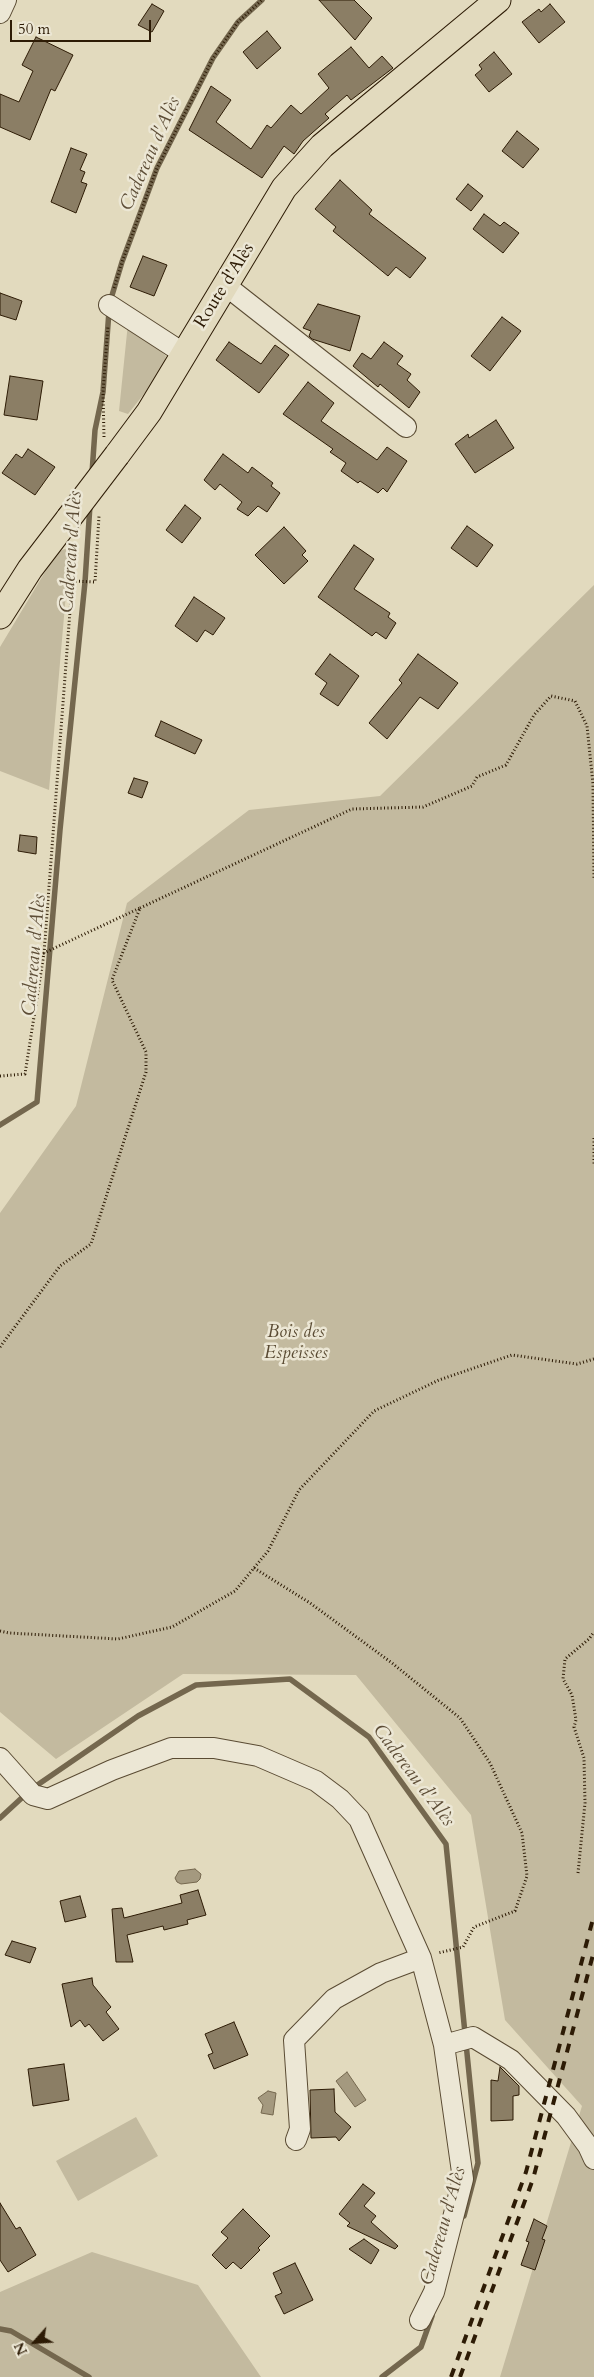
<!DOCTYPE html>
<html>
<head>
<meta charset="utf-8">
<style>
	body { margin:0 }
	#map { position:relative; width:594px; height:2377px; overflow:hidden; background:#e2dabe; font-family:Cardo,serif }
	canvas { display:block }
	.north { position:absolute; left:10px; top:2317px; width:50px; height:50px; -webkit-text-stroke:4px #ece7d5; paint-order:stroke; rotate:244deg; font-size:14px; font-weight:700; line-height:20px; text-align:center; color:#2d1b05 }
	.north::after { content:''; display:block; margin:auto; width:18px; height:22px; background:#2d1b05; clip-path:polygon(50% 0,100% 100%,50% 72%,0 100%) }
	.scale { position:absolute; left:10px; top:20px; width:141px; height:22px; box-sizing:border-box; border:2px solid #2d1b05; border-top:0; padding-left:6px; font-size:15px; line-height:18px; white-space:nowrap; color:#2d1b05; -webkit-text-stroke:4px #ece7d5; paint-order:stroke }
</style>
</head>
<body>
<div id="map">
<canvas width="594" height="2377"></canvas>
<div class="north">N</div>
<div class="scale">50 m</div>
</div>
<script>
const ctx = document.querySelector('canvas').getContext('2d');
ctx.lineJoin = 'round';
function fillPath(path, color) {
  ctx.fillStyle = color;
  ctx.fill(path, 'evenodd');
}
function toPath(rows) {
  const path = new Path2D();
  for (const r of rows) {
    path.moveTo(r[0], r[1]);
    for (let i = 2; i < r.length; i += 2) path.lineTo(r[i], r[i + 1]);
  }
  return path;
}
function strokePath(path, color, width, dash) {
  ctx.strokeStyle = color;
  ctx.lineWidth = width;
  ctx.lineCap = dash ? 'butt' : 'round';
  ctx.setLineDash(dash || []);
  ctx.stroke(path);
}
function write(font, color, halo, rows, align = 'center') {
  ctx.font = font + ' Cardo,serif';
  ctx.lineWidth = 5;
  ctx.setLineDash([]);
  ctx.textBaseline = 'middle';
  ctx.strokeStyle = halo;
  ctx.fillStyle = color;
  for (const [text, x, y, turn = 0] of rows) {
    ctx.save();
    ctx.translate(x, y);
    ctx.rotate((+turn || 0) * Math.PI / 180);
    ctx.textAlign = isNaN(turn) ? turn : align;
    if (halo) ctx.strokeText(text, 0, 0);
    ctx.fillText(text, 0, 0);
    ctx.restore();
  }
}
const green = toPath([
	[128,323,166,356,163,370,128,414,119,411],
	[70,547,49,790,0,771,0,647,57,552],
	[594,585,594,2377,500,2377,582,2106,505,2020,471,1815,356,1675,183,1674,56,1759,0,1712,0,1213,76,1106,127,903,249,810,380,796],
	[136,2117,158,2156,78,2201,56,2161],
	[92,2252,198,2285,261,2377,0,2377,0,2292]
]);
const water = toPath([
	[195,1869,201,1874,200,1879,197,1882,181,1884,177,1882,175,1878,179,1871,195,1869],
	[347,2072,366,2100,355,2107,336,2081,347,2072],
	[268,2091,276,2093,273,2115,261,2113,263,2105,258,2098,268,2091]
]);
const stream = toPath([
	[110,302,122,262,157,168,213,58,238,22,262,0],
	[92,473,95,430,103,392,109,311],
	[0,1125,37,1102,60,830,85,582,90,505],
	[33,1788,138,1716,196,1685,290,1679,369,1737,446,1844,478,2163,464,2216],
	[0,1818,26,1794],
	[0,2329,11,2331,89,2377],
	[382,2377,421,2347,432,2316]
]);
const building = toPath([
	[319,0,354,0,372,18,355,40,319,0],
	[152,4,164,11,152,32,138,25,152,4],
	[550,4,565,22,539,43,522,22,539,9,541,12,550,4],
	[267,31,281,48,257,69,243,52,267,31],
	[36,37,73,55,55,91,51,89,30,140,0,127,0,94,19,102,33,71,22,65,36,37],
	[351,47,369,68,382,56,393,68,351,100,347,95,325,114,329,118,303,141,294,154,284,146,262,178,189,130,211,86,231,100,216,122,251,149,267,125,271,128,291,105,301,114,329,88,318,74,351,47],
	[494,52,512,74,489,92,475,75,482,69,479,65,494,52],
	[517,131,539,149,523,168,502,151,517,131],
	[71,148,87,154,80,170,85,172,81,182,87,184,76,213,51,202,71,148],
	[340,180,372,210,369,214,426,258,410,278,396,267,388,276,333,231,336,227,315,209,340,180],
	[468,184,483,196,471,211,456,199,468,184],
	[484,214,500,226,504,222,519,233,503,253,473,229,484,214],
	[143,256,167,265,154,296,130,287,143,256],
	[0,293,22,301,16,320,0,315,0,293],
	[318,304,360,316,350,351,312,339,309,336,311,331,303,328,318,304],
	[502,317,521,331,490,371,471,356,502,317],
	[229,342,261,364,275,345,289,355,259,393,216,360,229,342],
	[384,342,403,356,397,364,411,374,407,380,420,392,409,408,380,384,378,387,353,366,362,353,371,359,384,342],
	[10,376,43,381,37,420,4,415,10,376],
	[308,382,334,403,321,421,377,460,387,447,407,461,387,492,383,488,378,493,360,481,358,483,341,471,346,463,330,452,333,449,283,414,308,382],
	[496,420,514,448,475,473,455,444,468,434,469,438,496,420],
	[28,449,55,467,35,495,2,473,16,454,22,458,28,449],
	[223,454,248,473,252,467,273,483,271,486,280,493,267,512,258,506,248,516,237,509,242,502,220,484,215,490,204,480,223,454],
	[185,505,201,518,182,543,166,530,185,505],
	[467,526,493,545,477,567,451,548,467,526],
	[284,527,306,551,302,555,308,561,284,584,255,555,284,527],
	[354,545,374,559,354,589,390,613,388,617,396,623,386,639,376,632,372,636,318,597,354,545],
	[194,597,225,618,213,635,205,630,197,642,175,626,194,597],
	[330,654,359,676,338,706,320,694,327,683,315,674,330,654],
	[418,654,458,683,438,709,420,697,387,739,369,723,402,683,399,680,418,654],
	[161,721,202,740,195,754,155,736,161,721],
	[134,778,148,782,142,798,128,793,134,778],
	[20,835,37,837,36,854,18,851,20,835],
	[198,1890,206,1915,187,1920,188,1924,164,1930,163,1926,127,1935,133,1962,116,1962,112,1909,122,1908,124,1918,182,1903,180,1895,198,1890],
	[80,1896,86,1917,65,1922,60,1901,80,1896],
	[12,1941,36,1948,30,1963,5,1955,12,1941],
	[92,1978,93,1985,111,2007,106,2012,119,2029,103,2041,89,2024,85,2027,80,2020,71,2027,62,1984,92,1978],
	[234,2022,248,2055,214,2069,208,2055,213,2053,205,2034,234,2022],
	[64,2064,69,2100,33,2106,28,2069,64,2064],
	[500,2067,519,2086,519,2095,513,2096,513,2120,491,2121,491,2080,498,2081,500,2067],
	[334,2089,335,2112,351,2127,339,2141,336,2137,311,2138,310,2090,334,2089],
	[363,2184,375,2193,364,2206,376,2216,371,2222,398,2246,395,2249,347,2226,350,2223,339,2214,363,2184],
	[0,2203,16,2229,20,2227,36,2255,8,2272,0,2260,0,2203],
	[243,2209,270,2236,258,2248,260,2250,241,2269,233,2262,226,2269,212,2255,228,2238,221,2232,243,2209],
	[534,2219,547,2226,542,2239,545,2240,535,2270,521,2265,529,2242,526,2241,534,2219],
	[364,2239,379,2250,371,2264,349,2249,364,2239],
	[295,2263,313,2300,284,2314,275,2296,282,2293,273,2273,295,2263]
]);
const path = toPath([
	[114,288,122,262,157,168,213,58,238,22,262,0],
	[104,437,103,392,108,326],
	[72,581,95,582,99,516],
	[140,908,352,809,423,807,472,786,477,777,506,765,534,715,551,696,575,701,587,726,593,784,594,880],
	[0,1076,25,1074,44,953],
	[594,1138,594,1165],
	[0,1347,60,1266,91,1244,146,1072,146,1052,112,980,140,908,44,953,75,545],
	[254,1568,310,1603,392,1663,460,1718,490,1763,522,1833,527,1876,515,1911,474,1927,463,1947,438,1953],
	[0,1631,9,1633,118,1639,172,1627,235,1591,268,1551,299,1490,374,1411,439,1380,512,1355,577,1364,594,1359],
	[578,1873,585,1803,584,1758,574,1727,576,1720,572,1695,563,1679,565,1659,589,1639,594,1632]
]);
const minor = toPath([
	[0,13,6,0],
	[225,285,406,427],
	[109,305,183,353],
	[0,1758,33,1795,48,1799,112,1770,171,1748,214,1748,258,1756,316,1781,340,1799,359,1819,421,1958,444,2045,463,2179,434,2292,420,2320],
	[444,2045,473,2037,511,2060,566,2116,588,2146,594,2159],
	[296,2140,300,2129,294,2040,334,1999,381,1973,421,1958]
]);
const major = toPath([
	[117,455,149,412,284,188,322,146,498,0],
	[0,616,30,569,69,518]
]);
const rail = toPath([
	[451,2377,526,2172,594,1915],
	[460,2377,533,2179,594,1951]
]);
const majorBridge = toPath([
	[69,518,117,455]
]);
const streetNames = [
	["Route d'Alès",225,286,-58]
];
const parkNames = [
	["Bois des",296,1333],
	["Espeisses",296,1354]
];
const waterNames = [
	["Cadereau d'Alès",151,154,-66],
	["Cadereau d'Alès",72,552,-86],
	["Cadereau d'Alès",35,955,-85],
	["Cadereau d'Alès",413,1776,53],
	["Cadereau d'Alès",444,2226,-74]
];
fillPath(green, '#c3ba9f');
fillPath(water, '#a4997f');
strokePath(water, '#74674e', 1);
strokePath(stream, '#74674e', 5.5);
fillPath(building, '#8b7e65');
strokePath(building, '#2d1b05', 1);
strokePath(minor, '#5a4b33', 22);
strokePath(major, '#2d1b05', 27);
strokePath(path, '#2d1b05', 3, [1, 2.5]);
strokePath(minor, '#ece7d5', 20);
strokePath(major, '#e2dabe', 25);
strokePath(rail, '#2d1b05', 4, [9, 9]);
strokePath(majorBridge, '#2d1b05', 27, []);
strokePath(majorBridge, '#e2dabe', 25);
write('18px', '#2d1b05', '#ece7d5', streetNames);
write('italic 18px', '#5a4b33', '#ece7d5', parkNames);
write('italic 19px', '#5d4d36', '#ece7d5', waterNames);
</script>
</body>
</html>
